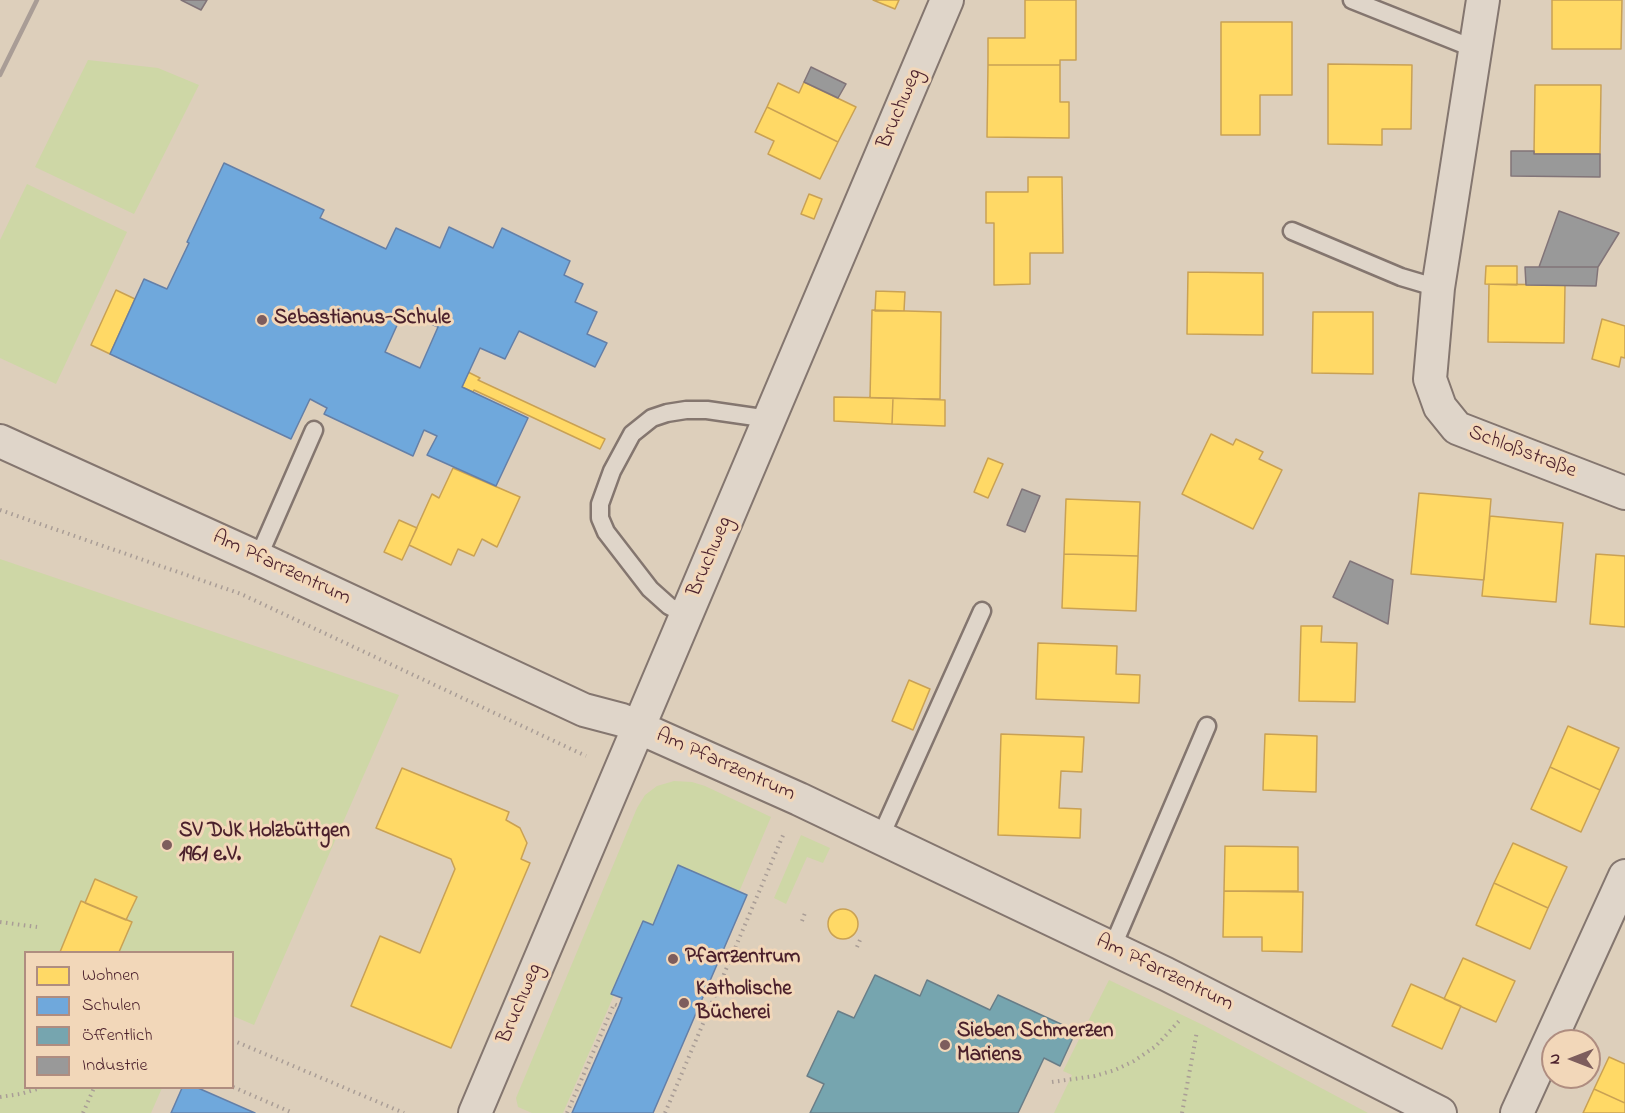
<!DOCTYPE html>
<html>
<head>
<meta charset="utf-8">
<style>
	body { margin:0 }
	#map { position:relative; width:1625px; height:1113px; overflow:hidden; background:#ddcfbb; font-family:"Indie Flower",sans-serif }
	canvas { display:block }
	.legend { position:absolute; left:24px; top:951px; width:210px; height:138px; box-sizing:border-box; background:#f2d7b9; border:2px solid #af8d80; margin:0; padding:8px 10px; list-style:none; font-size:18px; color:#4a1f2b }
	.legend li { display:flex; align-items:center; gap:12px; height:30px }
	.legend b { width:30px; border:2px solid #af8d80 }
	.north { position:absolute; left:1541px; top:1029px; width:60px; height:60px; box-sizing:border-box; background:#f2d7b9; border:2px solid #af8d80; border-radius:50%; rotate:270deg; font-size:16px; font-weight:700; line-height:24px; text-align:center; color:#4a1f2b }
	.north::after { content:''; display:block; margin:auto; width:21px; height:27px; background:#7d5d5d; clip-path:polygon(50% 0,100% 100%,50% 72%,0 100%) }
</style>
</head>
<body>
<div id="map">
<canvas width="1625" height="1113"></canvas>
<ul class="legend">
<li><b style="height:16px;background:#ffd966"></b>Wohnen</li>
<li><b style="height:16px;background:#6fa8dc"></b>Schulen</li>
<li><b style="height:16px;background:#76a5af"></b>Öffentlich</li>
<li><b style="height:16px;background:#999"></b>Industrie</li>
</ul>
<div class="north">N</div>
</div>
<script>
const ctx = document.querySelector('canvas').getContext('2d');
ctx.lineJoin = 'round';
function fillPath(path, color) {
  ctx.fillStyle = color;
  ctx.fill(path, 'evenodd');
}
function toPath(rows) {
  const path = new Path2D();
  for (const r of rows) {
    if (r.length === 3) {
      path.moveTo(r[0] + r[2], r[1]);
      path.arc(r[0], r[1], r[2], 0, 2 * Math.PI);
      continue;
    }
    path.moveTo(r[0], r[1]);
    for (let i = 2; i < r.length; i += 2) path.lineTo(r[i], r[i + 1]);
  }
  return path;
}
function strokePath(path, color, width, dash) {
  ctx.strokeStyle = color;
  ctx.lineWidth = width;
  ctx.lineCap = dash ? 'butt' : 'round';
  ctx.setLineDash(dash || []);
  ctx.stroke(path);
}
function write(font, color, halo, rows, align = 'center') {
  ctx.font = font + ' "Indie Flower",sans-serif';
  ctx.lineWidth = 6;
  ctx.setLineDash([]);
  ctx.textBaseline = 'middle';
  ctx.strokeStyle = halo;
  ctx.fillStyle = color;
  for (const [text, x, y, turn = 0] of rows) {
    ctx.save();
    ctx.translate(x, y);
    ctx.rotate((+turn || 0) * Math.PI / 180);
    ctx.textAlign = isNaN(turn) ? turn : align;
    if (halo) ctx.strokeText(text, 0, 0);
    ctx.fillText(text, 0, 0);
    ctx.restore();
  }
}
const green = toPath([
	[88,60,158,68,199,85,134,214,35,167],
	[27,184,127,232,56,384,0,358,0,240],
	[0,559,399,695,254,1025,233,1016,232,952,26,952,26,1088,162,1088,151,1113,0,1113],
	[674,781,692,782,705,786,771,817,739,892,678,865,653,925,642,921,612,993,614,995,563,1113,532,1113,518,1107,516,1098,637,808,645,795,657,786],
	[801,835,830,848,823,863,807,857,786,904,774,898],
	[1109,980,1203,1025,1368,1113,1054,1113,1072,1075,1063,1071]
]);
const homes = toPath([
	[873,0,899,0,895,9,873,0],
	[1025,0,1076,0,1076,60,1060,60,1060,65,988,65,988,38,1025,38,1025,0],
	[1552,0,1622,0,1621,49,1552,49,1552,0],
	[1221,22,1292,22,1292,95,1260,95,1260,135,1221,135,1221,22],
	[1328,64,1412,65,1411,129,1382,129,1382,145,1328,144,1328,64],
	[988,65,1060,65,1060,102,1069,102,1069,138,987,137,988,65],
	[804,82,856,107,838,142,767,107,778,83,799,93,804,82],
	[1535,85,1601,85,1600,154,1534,154,1535,85],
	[767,107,838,142,820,179,768,154,774,141,755,132,767,107],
	[1028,177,1062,177,1063,253,1030,253,1030,284,994,285,994,223,986,223,986,192,1028,192,1028,177],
	[809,194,822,199,814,219,801,214,809,194],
	[1486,266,1517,266,1517,285,1485,284,1486,266],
	[1188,272,1263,273,1263,335,1187,334,1188,272],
	[1489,284,1565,285,1564,343,1488,342,1489,284],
	[116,290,135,299,110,354,91,345,116,290],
	[876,291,905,292,904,311,875,311,876,291],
	[872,310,941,312,940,399,870,398,872,310],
	[1313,312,1373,312,1373,374,1312,373,1313,312],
	[1602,319,1625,326,1625,358,1621,357,1619,367,1592,359,1602,319],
	[468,372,480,378,478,380,605,439,600,449,474,390,473,392,462,387,468,372],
	[834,397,893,398,892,424,834,421,834,397],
	[893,398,945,400,945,426,892,424,893,398],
	[1211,434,1233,445,1236,439,1263,452,1259,459,1282,470,1253,529,1182,494,1211,434],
	[988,458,1003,464,988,498,974,492,988,458],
	[453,468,520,497,497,547,482,539,474,556,458,549,451,565,409,545,432,494,439,498,453,468],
	[1419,493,1491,499,1484,580,1411,574,1419,493],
	[1066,499,1140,502,1138,556,1064,554,1066,499],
	[1490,516,1563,523,1556,602,1482,596,1490,516],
	[399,520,417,528,402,560,384,552,399,520],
	[1064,554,1138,556,1136,611,1062,608,1064,554],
	[1596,554,1625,556,1625,627,1590,624,1596,554],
	[1301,626,1322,626,1321,642,1357,643,1355,702,1299,701,1301,626],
	[1038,643,1117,646,1116,674,1140,675,1139,703,1036,699,1038,643],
	[909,680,930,689,913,730,892,721,909,680],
	[1568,726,1619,748,1600,790,1550,767,1568,726],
	[1001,734,1084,737,1082,772,1061,771,1059,808,1081,809,1080,838,998,835,1001,734],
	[1265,734,1317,736,1316,792,1263,790,1265,734],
	[1550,767,1600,790,1581,832,1531,809,1550,767],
	[402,768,509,812,506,820,520,828,527,843,521,859,530,863,451,1048,351,1006,380,936,420,953,455,869,451,859,376,828,402,768],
	[1513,843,1567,867,1548,908,1494,883,1513,843],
	[1225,846,1298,847,1298,891,1224,891,1225,846],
	[95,879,137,897,126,920,85,903,95,879],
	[1494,883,1548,908,1530,949,1476,925,1494,883],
	[1224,891,1303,892,1302,952,1262,951,1262,937,1223,937,1224,891],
	[81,901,132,922,119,952,60,952,81,901],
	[843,924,15],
	[1463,958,1515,981,1496,1022,1444,999,1463,958],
	[1411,984,1461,1006,1442,1049,1392,1026,1411,984],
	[917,1049,945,1062,956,1089,945,1113,886,1113,876,1087,889,1060,917,1049],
	[1609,1057,1625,1064,1625,1103,1594,1089,1609,1057],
	[1594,1089,1625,1103,1625,1113,1583,1113,1594,1089]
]);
const schools = toPath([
	[224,163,324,210,320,218,386,249,396,228,440,248,449,227,493,248,502,228,570,261,564,275,583,284,575,302,597,312,587,334,607,343,595,367,519,331,505,359,480,348,462,387,528,418,496,486,427,455,437,436,424,430,413,456,324,414,327,408,310,399,291,439,110,354,144,279,167,289,189,243,187,242,224,163],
	[403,312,438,327,420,368,385,352,403,312],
	[678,865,747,895,653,1113,572,1113,619,1006,622,998,611,994,643,921,653,925,678,865],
	[182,1088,198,1088,255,1113,171,1113,182,1088]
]);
const public = toPath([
	[875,975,920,996,927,980,990,1010,998,995,1076,1031,1060,1066,1044,1058,1018,1113,810,1113,824,1084,807,1076,838,1011,854,1018,875,975]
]);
const industry = toPath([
	[181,0,207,0,201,10,181,0],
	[811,67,846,84,838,98,804,82,811,67],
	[1511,151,1534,151,1534,154,1600,154,1600,177,1511,176,1511,151],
	[1559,211,1619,233,1598,267,1539,267,1559,211],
	[1525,267,1598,267,1596,286,1526,285,1525,267],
	[1022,489,1040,496,1025,532,1007,525,1022,489],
	[1350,561,1393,580,1388,624,1333,597,1350,561]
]);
const path = toPath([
	[0,510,241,594,586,756],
	[802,921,805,913],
	[0,922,37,927],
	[857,947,860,940],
	[232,1040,404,1113],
	[1052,1082,1095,1076,1115,1070,1134,1061,1156,1046,1179,1021],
	[233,1087,293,1113],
	[0,1097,20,1094,41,1088],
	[83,1113,94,1088],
	[567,1113,614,1004,619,1006],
	[665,1113,784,833],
	[1182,1113,1197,1031]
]);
const lane = toPath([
	[1352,0,1475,49],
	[1292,231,1401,277,1438,288],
	[258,558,314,430],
	[686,615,669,606,650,589,606,532,600,518,600,504,612,471,632,434,652,418,667,413,686,410,707,410,769,419],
	[880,838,982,611],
	[1112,948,1207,726]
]);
const street = toPath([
	[1483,0,1438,288,1430,379,1440,407,1457,428,1625,493],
	[0,441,258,558,584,710,622,720,799,799,1166,974,1440,1113],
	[475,1113,947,0],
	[1517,1113,1625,876]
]);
const rail = toPath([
	[0,75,37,0]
]);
const markers = [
	[262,320,6,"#7d5d5d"],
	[167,845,6,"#7d5d5d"],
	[673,959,6,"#7d5d5d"],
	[684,1003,6,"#7d5d5d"],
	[945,1045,6,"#7d5d5d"]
];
const streetNames = [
	["Bruchweg",901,109,-67],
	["Schloßstraße",1522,453,21],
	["Bruchweg",711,557,-67],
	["Am Pfarrzentrum",281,569,25],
	["Am Pfarrzentrum",725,766,24],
	["Am Pfarrzentrum",1164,974,26],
	["Bruchweg",521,1004,-67]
];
const poiNames = [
	["Sebastianus-Schule",274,320],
	["SV DJK Holzbüttgen",179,833],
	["1961 e.V.",179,857],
	["Pfarrzentrum",685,959],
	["Katholische",696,991],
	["Bücherei",696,1015],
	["Sieben Schmerzen",957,1033],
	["Mariens",957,1057]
];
fillPath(green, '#ced7a6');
fillPath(homes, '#ffd966');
strokePath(homes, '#c9a154', 1.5);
fillPath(schools, '#6fa8dc');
strokePath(schools, '#647fa7', 1.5);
fillPath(public, '#76a5af');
strokePath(public, '#697d87', 1.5);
fillPath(industry, '#999');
strokePath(industry, '#817478', 1.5);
strokePath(lane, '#84766f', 21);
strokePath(street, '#84766f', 36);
strokePath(path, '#a99d96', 4, [1.5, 4.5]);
strokePath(lane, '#dfd5c9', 16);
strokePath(street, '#dfd5c9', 32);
strokePath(rail, '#a99d96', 4.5);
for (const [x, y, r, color] of markers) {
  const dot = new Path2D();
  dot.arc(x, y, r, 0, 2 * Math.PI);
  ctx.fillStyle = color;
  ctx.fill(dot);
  strokePath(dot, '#f2d7b9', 2);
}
write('21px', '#4a1f2b', '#f2d7b9', streetNames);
write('bold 21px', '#4a1f2b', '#f2d7b9', poiNames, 'left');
</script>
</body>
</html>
